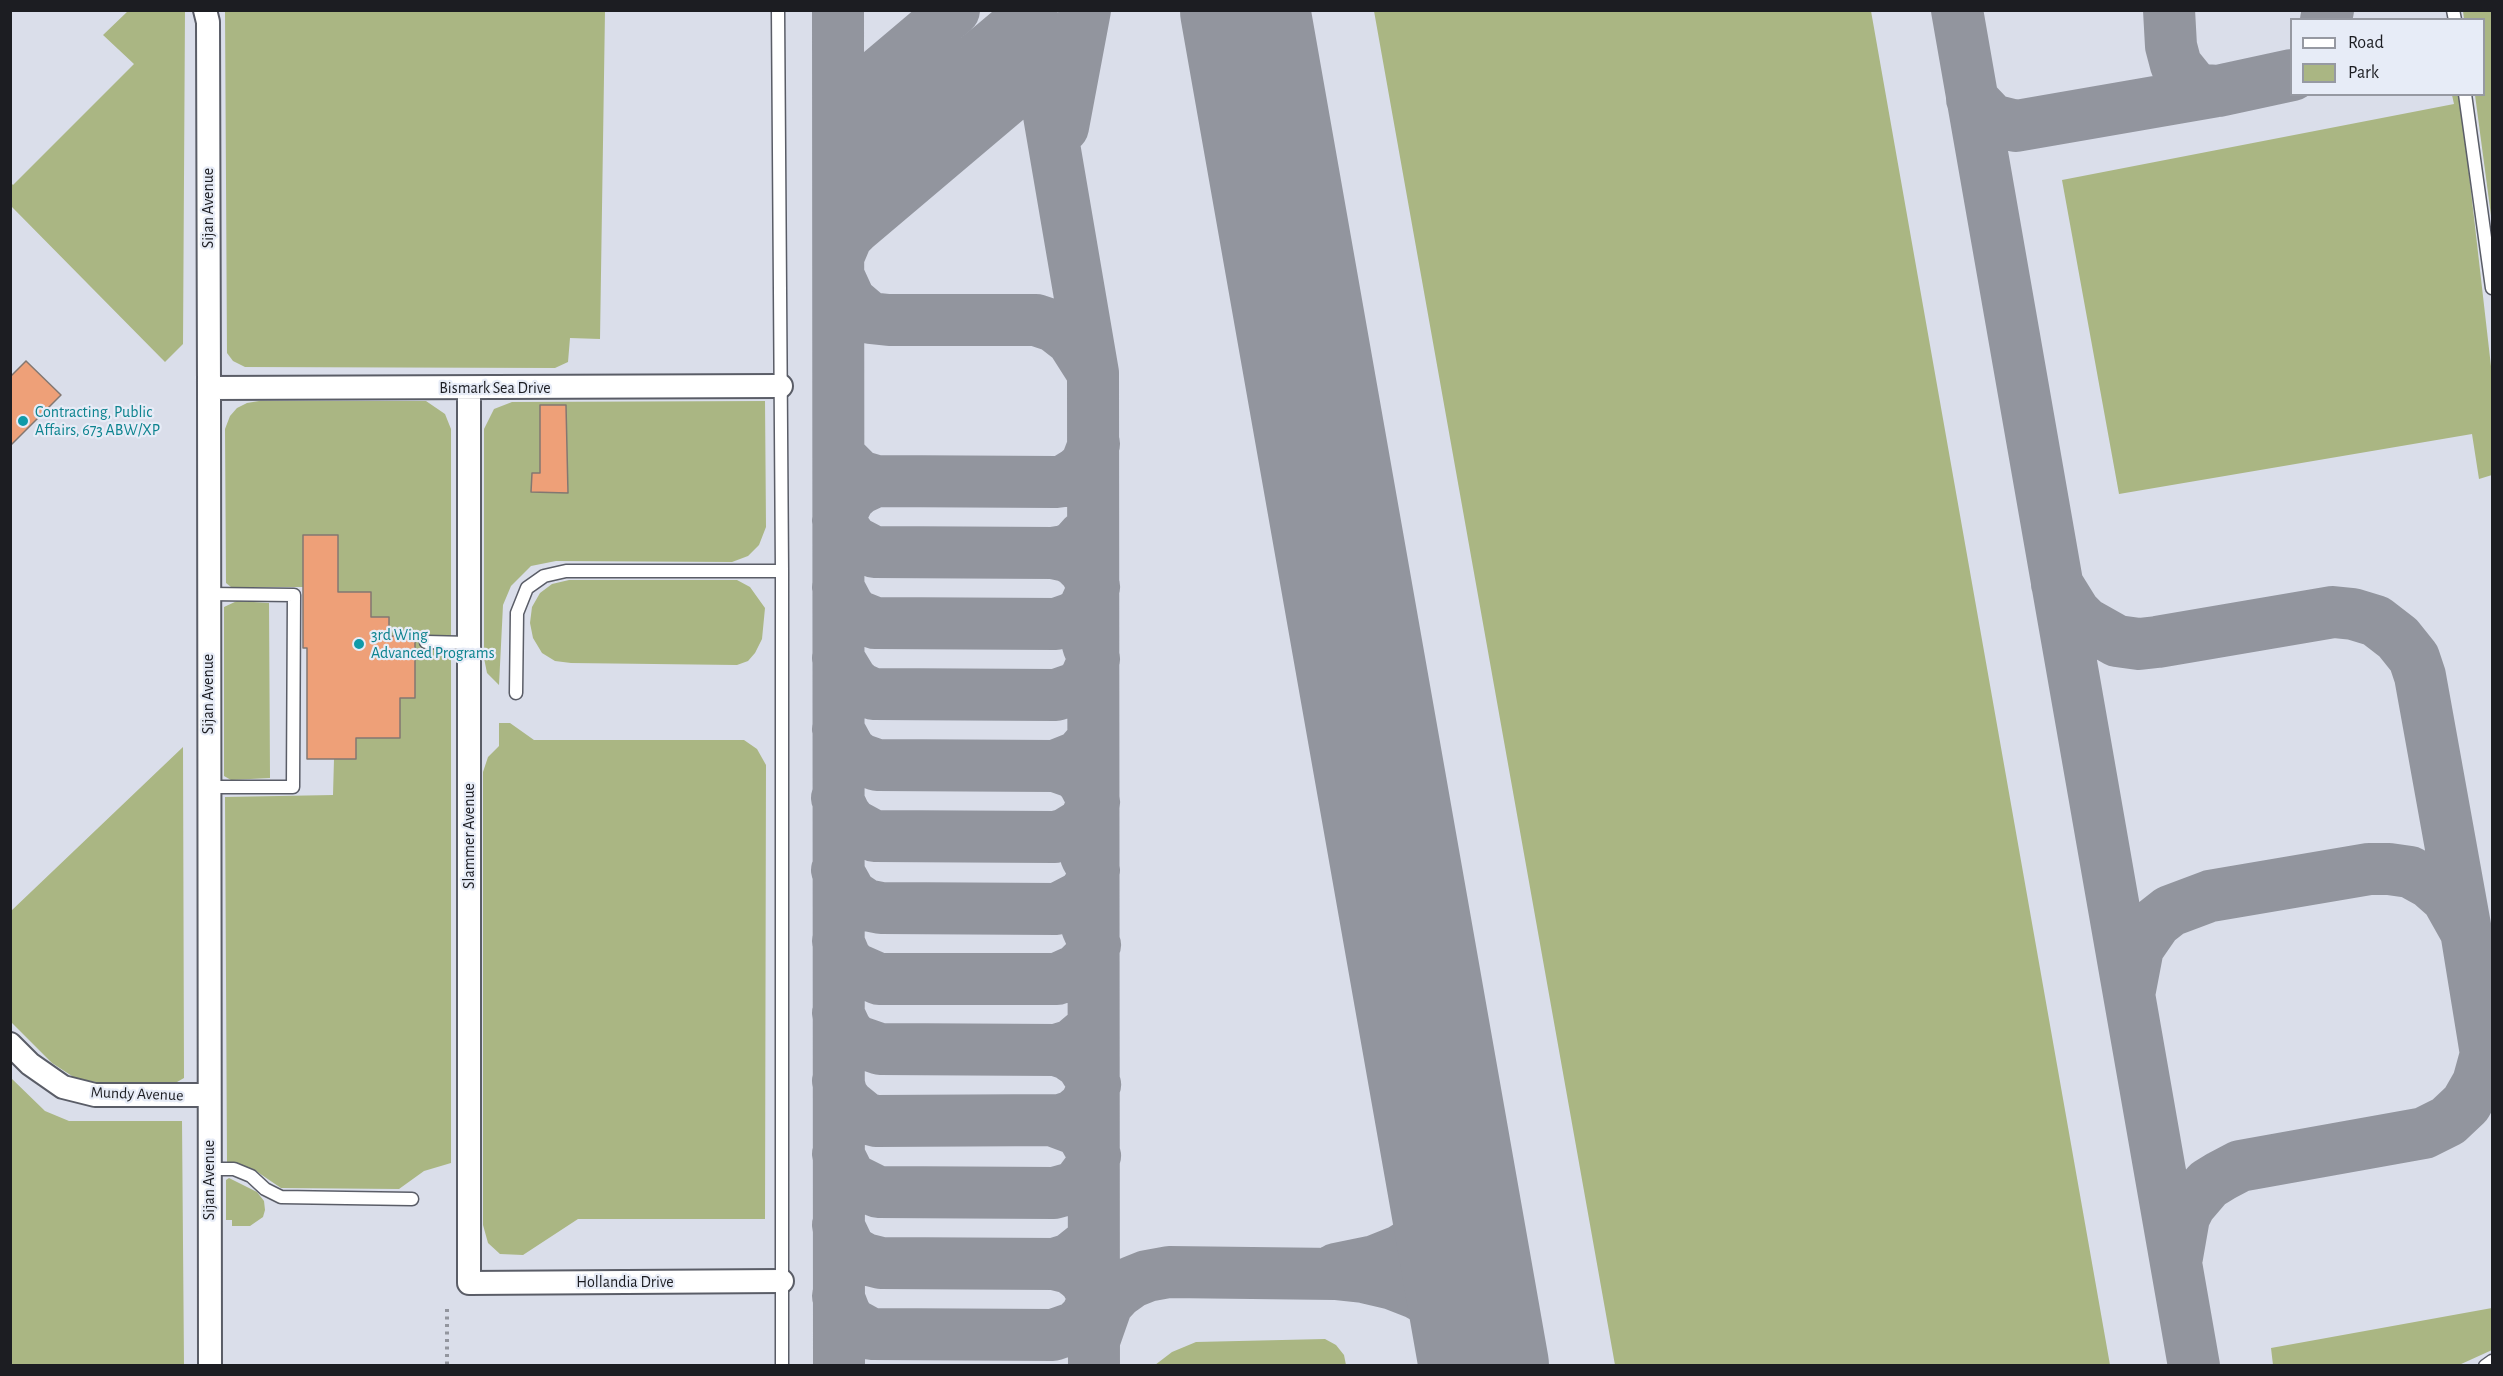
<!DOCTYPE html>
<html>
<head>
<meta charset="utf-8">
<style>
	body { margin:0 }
	#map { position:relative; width:2503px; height:1376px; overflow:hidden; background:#dadeea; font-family:"Alegreya Sans",sans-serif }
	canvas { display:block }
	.frame { position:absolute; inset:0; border:12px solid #1c1d22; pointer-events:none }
	.legend { position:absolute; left:2290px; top:18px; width:195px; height:78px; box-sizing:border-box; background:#e7ecf7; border:2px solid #9699a2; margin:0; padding:8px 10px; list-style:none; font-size:18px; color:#1c1d22 }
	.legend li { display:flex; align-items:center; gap:12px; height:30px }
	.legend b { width:30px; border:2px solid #9699a2 }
</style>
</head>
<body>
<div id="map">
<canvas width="2503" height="1376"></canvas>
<div class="frame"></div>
<ul class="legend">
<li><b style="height:8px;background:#fff"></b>Road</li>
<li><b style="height:16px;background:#aab683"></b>Park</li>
</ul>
</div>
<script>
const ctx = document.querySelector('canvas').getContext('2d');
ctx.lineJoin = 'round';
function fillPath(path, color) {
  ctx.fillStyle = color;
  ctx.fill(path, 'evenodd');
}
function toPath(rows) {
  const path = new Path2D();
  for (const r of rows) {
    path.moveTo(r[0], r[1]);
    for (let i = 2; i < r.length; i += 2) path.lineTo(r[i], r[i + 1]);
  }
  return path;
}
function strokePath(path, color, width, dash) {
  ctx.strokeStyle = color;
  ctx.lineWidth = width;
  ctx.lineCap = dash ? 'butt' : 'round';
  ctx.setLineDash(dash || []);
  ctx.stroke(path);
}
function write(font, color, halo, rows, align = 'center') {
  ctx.font = font + ' "Alegreya Sans",sans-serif';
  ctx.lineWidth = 4.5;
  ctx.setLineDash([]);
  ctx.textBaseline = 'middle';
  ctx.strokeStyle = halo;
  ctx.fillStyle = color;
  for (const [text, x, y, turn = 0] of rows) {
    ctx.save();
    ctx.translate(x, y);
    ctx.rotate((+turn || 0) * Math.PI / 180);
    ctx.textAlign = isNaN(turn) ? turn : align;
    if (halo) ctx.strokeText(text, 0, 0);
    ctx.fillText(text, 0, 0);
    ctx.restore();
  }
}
const green = toPath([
	[128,11,185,11,183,344,165,362,11,206,11,183,13,185,134,64,103,35],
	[225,11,605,11,600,339,570,338,568,362,555,368,245,367,233,361,227,353],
	[1374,11,1871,11,2110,1365,1615,1365],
	[2463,11,2492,11,2492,223,2475,95,2484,94,2484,20,2464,19],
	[2452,95,2460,95,2492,375,2492,475,2479,479,2472,434,2119,494,2062,180,2454,104],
	[259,401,426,401,445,414,451,429,451,1163,424,1171,399,1189,281,1188,253,1169,227,1162,225,797,333,795,334,759,356,738,400,738,400,698,415,697,415,636,338,640,338,535,303,535,303,587,231,587,226,583,225,429,230,416,237,408,247,403],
	[765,401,766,527,759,545,748,556,732,562,556,561,531,566,511,586,503,605,499,685,487,673,484,658,484,429,494,409,512,402],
	[532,473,568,473,568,492,532,492],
	[569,580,737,580,750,587,765,608,762,639,755,653,748,661,737,665,571,663,555,661,542,653,533,638,530,623,532,607,540,593,552,584],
	[237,601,269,603,270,778,231,780,224,776,224,607],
	[499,723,510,723,534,740,744,740,757,749,766,765,765,1219,578,1219,523,1255,500,1254,488,1243,483,1225,483,772,488,757,499,746],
	[183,747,184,1078,177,1082,96,1082,75,1078,52,1063,11,1022,11,911],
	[10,1077,45,1111,69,1121,182,1121,184,1365,11,1365],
	[229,1178,257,1192,264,1201,265,1210,263,1217,250,1226,232,1226,232,1220,226,1220,226,1180],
	[2492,1308,2492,1350,2459,1365,2273,1365,2271,1348],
	[1325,1339,1336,1345,1344,1355,1346,1365,1155,1365,1172,1352,1196,1342]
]);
const taxiway = toPath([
	[838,10,839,1366],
	[1031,10,1093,373,1094,1366],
	[1957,10,2194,1366],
	[2169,10,2171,46,2176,65,2193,86,2203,90,2218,91],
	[2326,20,2328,10],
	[1972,99,1992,120,2016,126,2218,91,2292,75],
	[839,124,842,110,851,97,954,10],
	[1063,127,1085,10],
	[839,187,846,170,853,163,1017,25,1026,10],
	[839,255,847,236,854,229,1029,81,1035,73,1039,52],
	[839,277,850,301,870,318,889,320,1036,320,1054,326,1072,340,1093,373],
	[846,463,859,476,876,481,1056,482,1064,481,1077,473,1086,465,1094,444],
	[876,481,859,489,849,498,838,520,853,541,874,552,1053,553,1065,551,1075,546,1084,536],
	[2057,584,2075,613,2085,623,2117,641,2139,644,2157,642,2333,612,2353,614,2376,621,2398,638,2414,658,2420,676,2466,931,2486,1054,2478,1083,2466,1104,2448,1121,2424,1133,2240,1166,2221,1176,2208,1184,2190,1205,2184,1217,2177,1257],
	[838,587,848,606,855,615,875,623,1056,624,1073,618,1083,611,1094,587,1085,570,1076,561,1067,556,1053,553],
	[838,658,852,681,860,688,873,694,1056,695,1076,688,1085,680,1094,659,1088,645],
	[838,729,850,751,860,759,877,765,1055,766,1080,756,1085,749],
	[837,798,845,815,852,824,874,836,1055,837,1066,834,1084,823,1094,802,1083,781,1075,773,1055,766],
	[837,870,851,895,866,905,881,908,1057,909,1082,896,1090,885,1094,870,1086,856],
	[838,941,846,960,854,968,879,979,1057,979,1077,970,1087,960,1095,945,1087,927],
	[2130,990,2138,948,2156,922,2170,911,2210,896,2369,869,2389,869,2410,872,2430,883,2447,898,2465,930],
	[838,1013,846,1030,854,1040,880,1049,1056,1050,1072,1045,1085,1034],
	[838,1081,842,1096,849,1105,865,1118,876,1121,1061,1120,1073,1116,1085,1106,1095,1085,1081,1063,1068,1054,1056,1050],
	[838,1154,850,1178,878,1192,1054,1193,1072,1188,1079,1183,1091,1167,1095,1156,1084,1137,1078,1130,1054,1121],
	[838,1225,849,1248,856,1254,865,1259,881,1263,1054,1264,1070,1259,1085,1247],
	[1336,1269,1375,1261,1400,1251,1417,1240,1429,1223,1436,1207,1441,1186,1443,1132],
	[838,1296,845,1314,851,1323,871,1334,1053,1335,1076,1327,1086,1317,1095,1298,1085,1280,1077,1273,1070,1268,1054,1264],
	[1094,1341,1107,1304,1118,1292,1132,1282,1147,1276,1169,1272,1335,1274,1363,1277,1393,1284,1416,1293,1436,1304,1467,1339,1480,1366]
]);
const runway = toPath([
	[1245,10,1484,1366]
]);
const building = toPath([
	[26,361,61,395,10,446,10,377,26,361],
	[540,405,566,405,568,493,531,492,532,473,540,473,540,405],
	[303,535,338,535,338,592,371,592,371,617,389,617,389,636,415,636,415,698,400,698,400,738,356,738,356,759,307,759,307,648,303,648,303,535]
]);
const path = toPath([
	[447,1309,447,1366]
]);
const service = toPath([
	[778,10,782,571,782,1366],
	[2453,10,2455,20],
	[2465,94,2492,288],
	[426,642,469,643],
	[516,693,517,613,527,588,544,576,566,571,782,571],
	[208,787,293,787,294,595,208,594],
	[208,1169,234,1169,251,1176,265,1189,281,1197,412,1199],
	[2485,1366,2492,1361]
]);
const minor = toPath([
	[205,10,208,22,209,388,210,1366],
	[209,388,781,386],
	[469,388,469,1283,782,1281],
	[10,1044,30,1064,63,1087,95,1095,208,1095]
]);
const markers = [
	[23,421,6,"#0f9aa8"],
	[359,644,6,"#0f9aa8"]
];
const streetNames = [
	["Sijan Avenue",208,208,-90],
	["Bismark Sea Drive",495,388],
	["Sijan Avenue",208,694,-90],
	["Slammer Avenue",469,836,-90],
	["Mundy Avenue",137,1094,2],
	["Sijan Avenue",209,1180,-90],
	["Hollandia Drive",625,1282]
];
const cultureNames = [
	["Contracting, Public",35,412],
	["Affairs, 673 ABW/XP",35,430],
	["3rd Wing",371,635],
	["Advanced Programs",371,653]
];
fillPath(green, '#aab683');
strokePath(taxiway, '#92959e', 52);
strokePath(runway, '#92959e', 130);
fillPath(building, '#eea078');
strokePath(building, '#827771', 1.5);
strokePath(service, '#5a5d67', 15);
strokePath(minor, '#5a5d67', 26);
strokePath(path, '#92959e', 4, [3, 4.5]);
strokePath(service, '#fff', 12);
strokePath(minor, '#fff', 22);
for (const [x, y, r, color] of markers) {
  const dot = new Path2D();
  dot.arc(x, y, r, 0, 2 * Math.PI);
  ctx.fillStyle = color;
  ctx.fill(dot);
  strokePath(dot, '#e7ecf7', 2);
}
write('16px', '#1c1d22', '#e7ecf7', streetNames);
write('16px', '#0d838f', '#e7ecf7', cultureNames, 'left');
</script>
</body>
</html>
